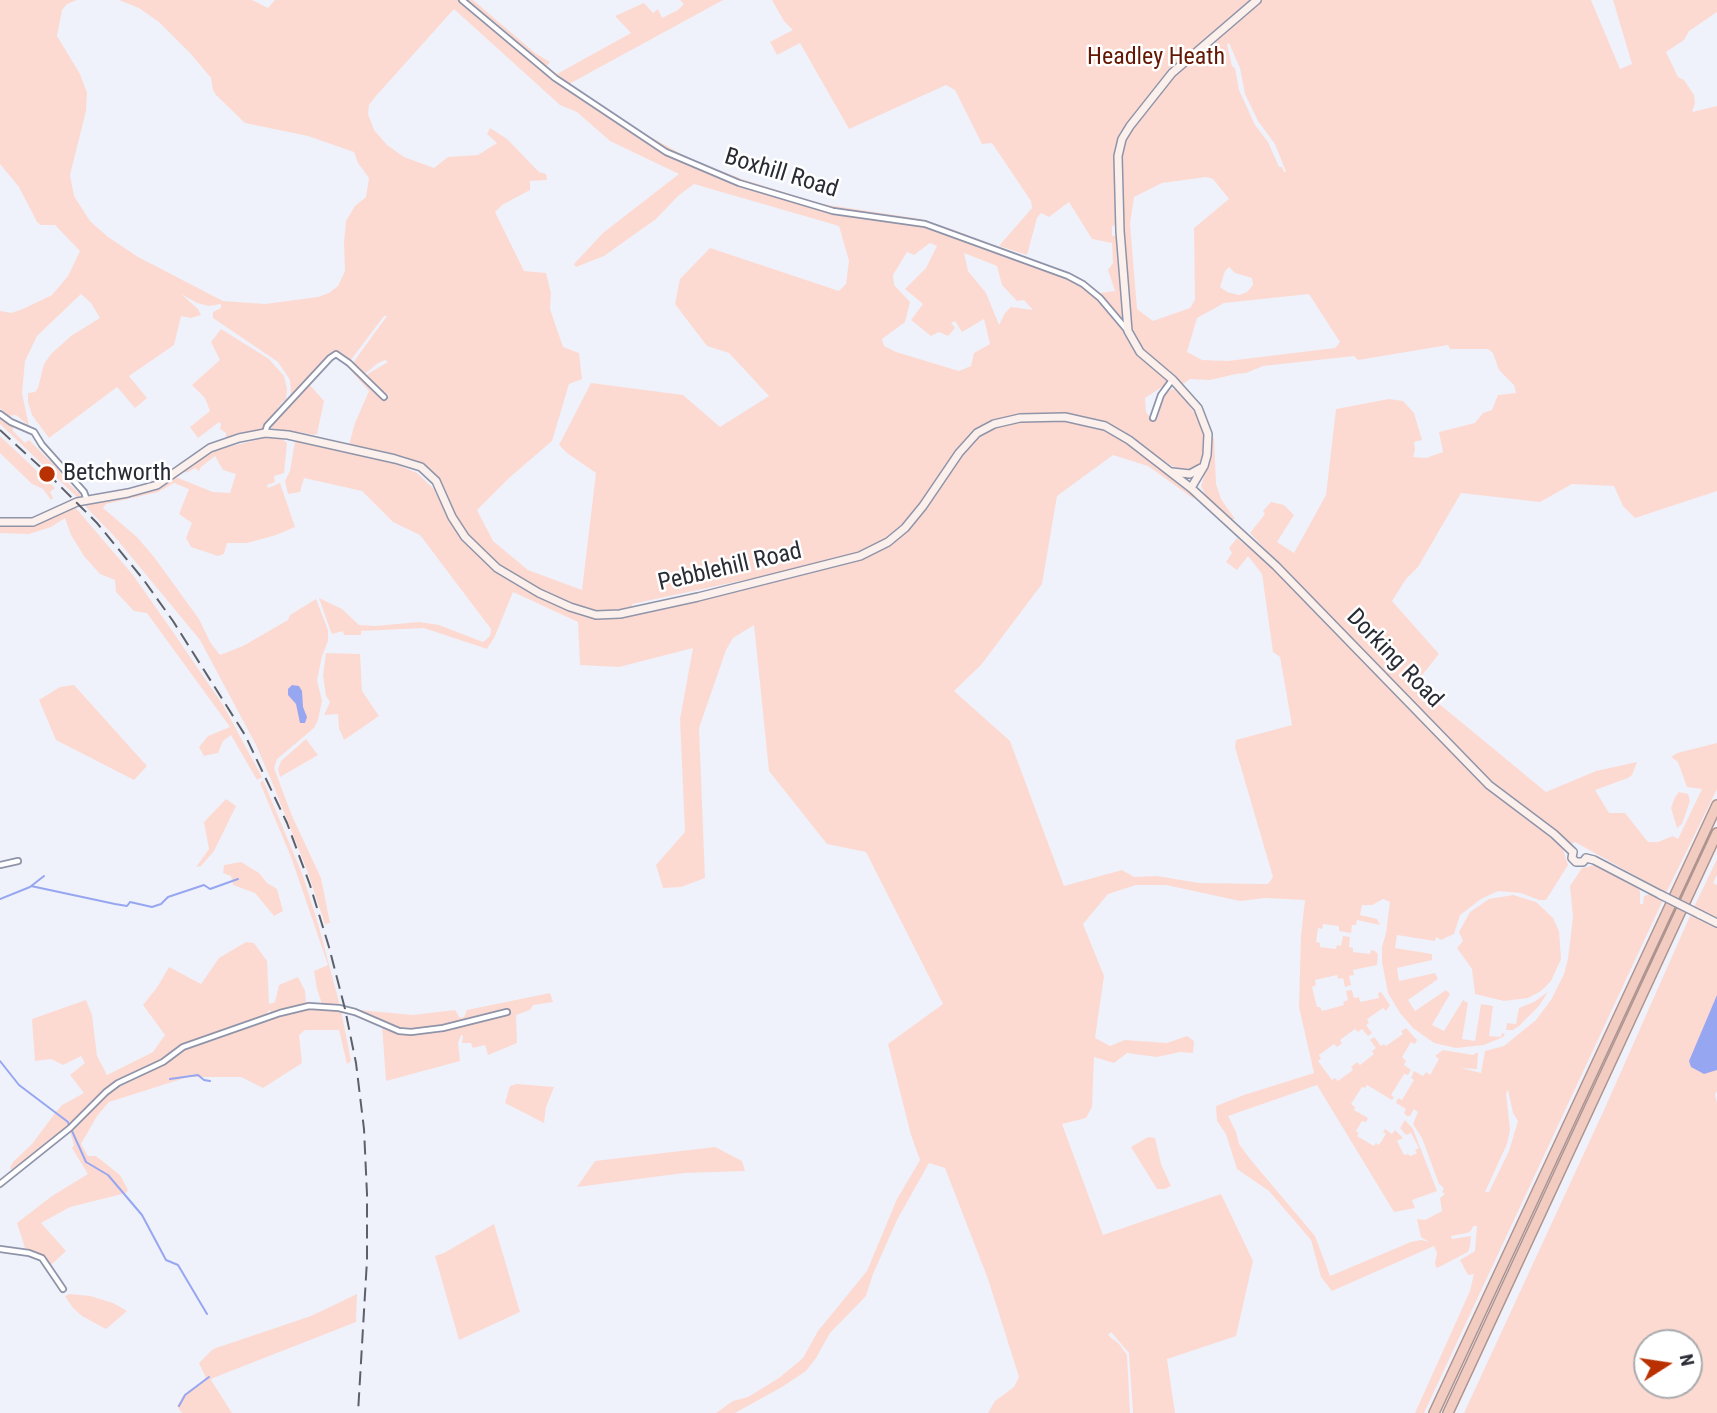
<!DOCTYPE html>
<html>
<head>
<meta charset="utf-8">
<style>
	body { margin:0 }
	#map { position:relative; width:1717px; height:1413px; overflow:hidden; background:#eff2fb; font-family:"Roboto Condensed",sans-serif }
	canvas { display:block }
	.north { position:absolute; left:1633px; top:1329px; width:70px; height:70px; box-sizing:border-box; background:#fff; border:2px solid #aaabae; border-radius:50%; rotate:78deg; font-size:19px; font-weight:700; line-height:28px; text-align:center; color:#2a2c35 }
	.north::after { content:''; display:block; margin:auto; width:24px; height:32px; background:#ba3101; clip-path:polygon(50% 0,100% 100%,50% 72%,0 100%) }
</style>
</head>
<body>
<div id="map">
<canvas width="1717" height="1413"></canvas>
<div class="north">N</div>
</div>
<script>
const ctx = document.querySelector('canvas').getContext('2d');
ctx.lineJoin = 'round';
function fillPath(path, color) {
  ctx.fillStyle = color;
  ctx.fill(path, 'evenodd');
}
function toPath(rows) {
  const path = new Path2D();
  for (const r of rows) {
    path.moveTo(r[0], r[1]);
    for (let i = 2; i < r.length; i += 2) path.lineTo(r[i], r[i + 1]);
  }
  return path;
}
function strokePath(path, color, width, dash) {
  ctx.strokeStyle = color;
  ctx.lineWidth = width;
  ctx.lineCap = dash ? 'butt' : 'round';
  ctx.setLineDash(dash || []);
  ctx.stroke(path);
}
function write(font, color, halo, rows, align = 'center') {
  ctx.font = font + ' "Roboto Condensed",sans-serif';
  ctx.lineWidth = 5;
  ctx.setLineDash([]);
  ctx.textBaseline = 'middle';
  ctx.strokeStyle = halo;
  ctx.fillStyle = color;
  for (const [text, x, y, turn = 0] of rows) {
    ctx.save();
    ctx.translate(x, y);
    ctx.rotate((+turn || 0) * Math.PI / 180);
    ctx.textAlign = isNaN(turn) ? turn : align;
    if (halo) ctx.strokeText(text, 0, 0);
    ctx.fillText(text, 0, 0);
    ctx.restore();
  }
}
const green = toPath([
	[0,0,77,0,67,4,62,10,57,36,80,74,87,93,86,111,70,175,74,196,90,221,108,237,138,257,223,301,265,304,318,297,329,293,338,286,345,271,344,243,346,221,355,206,366,197,369,178,358,163,354,152,308,136,245,123,216,95,213,90,211,78,191,54,159,22,139,8,119,0,252,0,268,8,275,0,473,0,535,53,550,62,547,66,557,74,631,33,615,16,644,3,653,13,658,9,662,18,678,10,684,4,680,0,723,0,569,84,622,121,692,160,742,179,822,204,921,219,954,230,970,236,969,241,991,251,1035,266,1082,286,1097,299,1100,293,1115,291,1108,270,1113,263,1112,243,1092,239,1069,202,1049,217,1041,213,1037,218,1027,255,999,246,1032,208,1031,201,992,143,982,144,955,90,946,85,849,129,800,43,777,55,770,42,793,30,784,21,772,0,1591,0,1620,69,1632,64,1613,0,1717,0,1717,12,1689,31,1684,40,1666,52,1678,77,1684,80,1694,95,1695,103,1692,112,1717,106,1717,491,1635,518,1623,506,1614,486,1572,484,1540,502,1461,493,1418,567,1406,579,1392,601,1439,654,1415,684,1546,792,1596,771,1637,762,1632,775,1628,778,1595,790,1609,813,1625,813,1648,842,1658,842,1673,836,1678,839,1702,789,1687,787,1678,762,1671,757,1677,753,1717,743,1717,789,1666,893,1575,842,1563,849,1568,865,1546,900,1539,900,1521,893,1498,891,1481,899,1460,915,1454,934,1441,940,1436,937,1435,941,1397,935,1395,948,1432,954,1432,960,1397,968,1399,981,1435,973,1438,979,1408,1000,1415,1011,1446,990,1450,994,1432,1025,1444,1031,1463,1000,1468,1003,1462,1039,1475,1041,1481,1004,1493,1006,1489,1036,1501,1037,1502,1033,1505,1034,1503,1037,1484,1045,1456,1048,1434,1043,1413,1028,1400,1013,1388,993,1382,962,1382,947,1386,933,1390,902,1383,899,1372,905,1362,905,1360,915,1377,919,1380,925,1357,920,1356,925,1352,925,1351,933,1339,931,1339,926,1323,924,1322,929,1318,928,1316,942,1320,943,1320,947,1336,949,1337,945,1341,946,1343,936,1350,937,1349,947,1353,948,1353,952,1370,954,1371,950,1375,951,1378,954,1377,965,1353,970,1354,975,1349,976,1351,985,1345,987,1343,978,1338,979,1337,975,1315,980,1316,985,1312,987,1317,1007,1320,1007,1322,1011,1344,1005,1343,1002,1348,1000,1346,991,1352,990,1354,998,1359,997,1360,1002,1379,998,1378,993,1381,992,1390,1005,1386,1011,1383,1008,1367,1019,1369,1023,1366,1025,1372,1033,1368,1036,1362,1029,1358,1032,1355,1029,1340,1040,1342,1043,1337,1047,1334,1044,1319,1055,1321,1059,1318,1061,1332,1080,1335,1078,1338,1081,1353,1070,1351,1067,1357,1062,1360,1065,1374,1054,1372,1051,1376,1048,1370,1040,1374,1037,1381,1046,1384,1044,1386,1046,1403,1034,1401,1031,1406,1028,1417,1040,1415,1044,1411,1042,1402,1057,1406,1061,1404,1065,1411,1070,1408,1075,1404,1074,1391,1095,1394,1097,1392,1100,1367,1085,1365,1088,1362,1087,1351,1104,1355,1107,1354,1110,1368,1118,1366,1122,1362,1121,1356,1131,1359,1133,1357,1136,1374,1146,1376,1143,1379,1145,1386,1134,1383,1132,1385,1129,1392,1134,1395,1130,1403,1138,1397,1141,1404,1155,1408,1154,1410,1156,1417,1153,1415,1150,1419,1148,1411,1133,1406,1135,1400,1128,1405,1120,1413,1129,1437,1191,1412,1200,1415,1208,1394,1212,1317,1085,1228,1116,1236,1132,1239,1144,1250,1159,1315,1236,1330,1276,1411,1242,1421,1240,1429,1242,1421,1237,1417,1219,1425,1220,1442,1211,1440,1198,1445,1194,1442,1192,1444,1188,1439,1184,1422,1138,1413,1124,1418,1112,1414,1109,1410,1116,1407,1116,1404,1113,1406,1109,1396,1103,1398,1098,1402,1100,1414,1080,1411,1078,1414,1071,1423,1076,1426,1072,1430,1075,1439,1059,1435,1056,1443,1050,1473,1055,1478,1052,1477,1069,1461,1068,1481,1073,1485,1051,1504,1046,1536,1020,1551,1000,1564,974,1568,959,1573,917,1570,886,1582,868,1595,865,1634,885,1640,891,1640,904,1643,904,1644,896,1650,894,1663,900,1424,1413,1415,1413,1470,1291,1474,1274,1468,1275,1460,1260,1475,1251,1477,1226,1473,1226,1471,1231,1467,1233,1451,1236,1452,1239,1471,1236,1470,1246,1468,1252,1439,1267,1436,1268,1435,1263,1437,1253,1434,1246,1332,1291,1321,1277,1311,1240,1269,1191,1237,1169,1226,1134,1217,1121,1216,1106,1244,1095,1314,1073,1299,1007,1301,935,1305,900,1265,898,1240,901,1166,885,1136,885,1108,894,1083,924,1104,976,1095,1038,1110,1046,1125,1040,1167,1043,1187,1036,1194,1041,1193,1053,1180,1052,1157,1057,1127,1053,1114,1063,1094,1057,1092,1107,1086,1118,1062,1124,1103,1235,1221,1194,1253,1261,1236,1336,1167,1359,1175,1413,1133,1413,1129,1353,1111,1332,1108,1335,1119,1344,1127,1355,1130,1413,988,1413,995,1401,1014,1387,1019,1377,988,1279,945,1168,929,1163,897,1220,873,1274,866,1296,830,1333,816,1358,806,1371,782,1387,735,1413,716,1413,733,1401,748,1397,779,1378,803,1358,818,1331,867,1271,897,1199,920,1160,911,1135,888,1044,943,1004,866,852,827,844,769,771,754,625,733,638,726,650,699,728,705,878,681,887,663,888,656,865,685,832,680,719,693,648,619,667,580,665,578,622,513,592,495,636,487,649,424,628,361,631,361,635,344,635,343,631,332,634,331,632,319,598,342,609,359,625,375,626,419,622,439,625,483,642,490,636,491,629,420,535,393,522,362,491,304,478,300,492,288,494,285,481,290,471,295,441,389,461,417,473,435,490,441,487,433,474,349,445,355,423,369,391,343,362,388,400,389,395,383,393,366,375,388,362,385,360,378,363,366,373,361,372,352,364,387,316,384,316,350,361,335,351,293,395,291,396,290,380,278,362,213,318,213,312,221,308,221,304,209,306,197,303,181,294,198,309,201,315,191,318,181,316,174,345,129,376,147,398,135,408,117,387,49,438,32,415,28,402,28,393,35,392,38,388,44,364,51,354,71,336,100,318,91,303,81,294,37,336,25,361,22,393,29,426,16,415,8,416,0,408,0,311,11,313,23,309,52,295,68,276,80,251,55,225,41,225,37,222,19,187,0,164],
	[454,9,560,105,577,112,610,141,679,174,603,233,574,264,576,267,604,256,656,219,678,196,694,184,839,226,849,261,846,284,839,291,710,248,680,279,675,304,707,346,729,353,769,396,720,427,683,395,591,383,559,445,567,453,596,473,582,590,528,570,493,541,477,510,509,478,552,441,569,384,582,379,579,353,563,347,550,309,551,293,546,273,524,271,495,212,502,205,530,190,530,181,547,180,546,174,539,172,507,139,490,128,487,134,497,143,478,155,448,157,434,168,423,164,404,157,387,145,374,130,368,114,369,105,375,97],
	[1229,43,1240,68,1245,94,1258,121,1275,144,1286,172,1284,172,1282,167,1279,167,1268,142,1255,125,1239,90,1235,68,1232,66,1227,44],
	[1206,177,1213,179,1229,199,1194,228,1195,300,1190,308,1153,321,1137,309,1130,224,1134,197,1162,183],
	[1121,190,1123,234,1112,236,1112,227,1115,225,1116,218,1114,192],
	[930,243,937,246,926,268,905,289,923,304,911,320,931,336,939,332,948,336,955,328,951,323,955,321,962,332,984,319,990,344,974,353,971,366,959,371,896,352,884,346,882,339,905,322,910,302,894,285,893,275,907,252,914,255],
	[964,253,997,266,1002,285,1017,301,1024,300,1033,310,1011,307,1005,313,999,325,986,293,968,271],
	[1229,267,1235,273,1252,278,1253,285,1247,292,1239,295,1227,292,1220,287,1225,271],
	[1309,294,1340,342,1335,348,1228,361,1202,360,1187,352,1197,318,1224,303],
	[1448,345,1450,349,1488,349,1493,353,1499,370,1514,385,1516,393,1498,395,1492,410,1483,413,1475,423,1439,432,1443,452,1426,458,1413,457,1415,450,1414,442,1422,440,1414,413,1403,401,1389,399,1336,409,1326,495,1294,553,1277,542,1294,515,1284,505,1271,502,1263,511,1265,514,1250,533,1277,562,1271,567,1237,538,1229,548,1232,553,1226,562,1237,570,1248,556,1262,574,1273,652,1280,657,1292,725,1236,740,1235,747,1273,877,1268,884,1263,884,1199,883,1157,876,1134,877,1122,870,1064,886,1010,741,954,691,981,665,1042,584,1057,496,1113,455,1148,466,1194,499,1191,493,1128,441,1105,428,1114,427,1178,470,1192,470,1198,467,1202,460,1204,439,1200,421,1179,391,1172,389,1165,394,1157,420,1149,416,1146,412,1145,398,1168,383,1172,375,1183,384,1190,379,1210,380,1236,374,1246,373,1263,366,1354,356,1358,360],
	[754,578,753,584,634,613,632,604],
	[1508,1090,1513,1113,1518,1121,1509,1151,1489,1192,1485,1192,1507,1144,1510,1130,1506,1093],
	[221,329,269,359,284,376,287,389,286,400,282,402,263,430,226,441,226,433,220,429,221,424,219,422,198,438,190,427,210,411,205,398,192,385,220,360,211,342],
	[309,384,324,401,317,434,314,435,298,432,297,434,272,428,271,424],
	[0,416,13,426,13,431,25,443,29,440,58,469,70,485,81,495,78,498,0,424],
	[0,436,55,488,50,492,53,498,51,500,43,489,32,484,0,453],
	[268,437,281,438,287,443,284,473,274,476,275,482,267,485,268,488,280,483,295,527,276,535,247,543,227,543,224,554,218,556,191,547,186,538,192,523,179,514,189,489,174,483,158,492,106,504,103,508,137,537,154,557,199,619,210,642,220,655,243,646,288,620,290,615,316,599,328,630,328,641,322,656,317,680,322,701,318,720,314,728,277,759,274,768,292,816,321,878,330,923,325,924,307,870,272,782,256,745,200,640,115,537,86,507,86,502,128,495,173,476,213,492,230,493,236,474,223,470,215,456,201,467,199,471,195,468,188,472,178,473,202,457,220,449],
	[1214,437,1216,484,1221,499,1235,519,1230,519,1207,498,1201,486,1211,455,1212,439],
	[74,506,133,575,173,632,223,705,262,777,257,780,231,735,223,741,218,753,204,756,199,747,208,736,230,727,147,613,134,611,116,592,115,580,100,574,84,556,71,535,65,518,51,527,29,534,0,533,0,525,32,525],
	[326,653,360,654,362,691,379,716,344,740,339,728,338,714,324,715,330,702,326,696,323,675],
	[74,685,147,766,134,780,56,740,39,700,60,687],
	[306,739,318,755,280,777,278,769,281,761],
	[263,780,303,876,319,927,340,1006,322,1004,317,989,314,971,328,965,291,857,260,783],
	[1679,792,1688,794,1690,801,1682,824,1677,828,1671,808,1675,797],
	[226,799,236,806,214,851,201,866,196,867,209,849,204,822],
	[1717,859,1717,875,1713,883,1717,885,1717,919,1694,907],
	[241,862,259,873,267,883,277,889,283,911,274,916,255,893,233,885,231,876,223,873,224,865],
	[1513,895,1536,902,1553,918,1559,931,1561,959,1551,981,1541,991,1528,998,1504,1001,1475,994,1472,969,1457,948,1463,941,1459,932,1470,912,1489,899],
	[1692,915,1717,928,1717,1091,1715,1095,1717,1103,1717,1413,1464,1413,1604,1110,1690,916],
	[1647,1343,1689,1343,1689,1385,1647,1385],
	[246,942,254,943,267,961,269,1004,275,1002,279,985,298,977,305,991,306,1004,273,1014,269,1010,265,1016,234,1026,200,1043,305,1008,341,1010,351,1061,347,1064,339,1030,305,1030,299,1035,302,1063,263,1088,241,1077,188,1077,109,1102,97,1116,81,1144,88,1156,96,1156,120,1175,128,1190,126,1193,70,1207,41,1223,66,1251,51,1265,42,1256,26,1251,17,1223,52,1196,88,1174,72,1148,74,1145,70,1131,111,1085,67,1128,12,1171,10,1168,13,1162,32,1144,56,1112,62,1105,84,1093,70,1075,85,1063,81,1056,63,1065,51,1059,35,1061,32,1019,86,1000,92,1015,97,1056,107,1075,153,1052,165,1035,143,1005,158,986,169,967,201,984,219,958],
	[1548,992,1539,1006,1519,1026,1513,1030,1506,1030,1507,1023,1516,1024,1519,1008,1534,1002],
	[550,993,553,1002,533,1005,530,1010,516,1015,517,1043,488,1055,485,1045,473,1048,471,1043,462,1043,463,1036,461,1035,458,1043,460,1061,386,1081,382,1026,396,1032,399,1027,382,1022,361,1013,360,1010,413,1015,455,1010,460,1018,464,1017,467,1010],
	[517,1084,554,1087,546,1107,544,1123,505,1103,510,1086],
	[1148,1137,1155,1138,1161,1164,1171,1186,1165,1189,1157,1189,1131,1147],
	[715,1147,742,1161,745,1171,684,1173,577,1187,595,1161],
	[494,1224,520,1312,459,1340,435,1256,444,1253],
	[70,1294,90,1296,113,1303,127,1311,106,1329,82,1316,73,1308,65,1296],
	[357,1294,356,1322,213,1378,211,1380,232,1413,182,1413,177,1406,184,1395,206,1378,199,1363,213,1349,311,1316]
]);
const water = toPath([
	[292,685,299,686,302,691,303,707,307,717,305,723,300,723,296,704,288,695,288,689],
	[1717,995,1717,1070,1704,1074,1691,1067,1689,1061]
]);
const stream = toPath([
	[31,886,115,904,127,906,130,902,152,907,161,904,168,897,204,885,210,889,238,879],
	[0,899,30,887,44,876],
	[0,1061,19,1085,68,1122,69,1125],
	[170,1079,198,1075,204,1080,210,1081],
	[72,1131,86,1162,108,1175,142,1215,166,1260,178,1265,207,1314],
	[179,1406,185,1395,209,1377]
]);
const minor = toPath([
	[462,0,555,78,666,152,739,183,833,211,925,224,1068,276,1083,284,1100,298,1127,330],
	[0,414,11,422,34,432,42,445,84,492,87,500],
	[1153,418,1161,395,1172,380],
	[265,433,267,426,330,358,336,354,349,363,384,397],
	[0,865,18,861],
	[0,1184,70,1128,106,1092,118,1083,163,1062,183,1047,280,1013,309,1006,339,1008,355,1012,399,1031,411,1032,443,1028,507,1012],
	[0,1249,29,1253,42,1258,63,1289]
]);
const secondary = toPath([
	[1172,472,1190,474,1201,468],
	[1191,488,1204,466,1207,455,1208,434,1198,408,1173,380,1140,352,1128,331,1120,231,1118,156,1122,139,1130,126,1172,73,1257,0],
	[0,522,33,522,77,502,128,493,157,485,210,448,239,438,265,433,288,435,395,459,421,467,436,481,452,517,465,537,497,568,539,593,570,607,596,615,620,614,698,597,860,556,888,542,905,528,923,506,959,453,977,433,994,424,1020,418,1065,417,1087,422,1105,426,1129,440,1191,488,1276,566,1489,785,1554,834,1573,852],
	[1573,852,1572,858,1576,862,1583,862,1586,858],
	[1586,858,1594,860,1661,895],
	[1699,914,1717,923]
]);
const motorway = toPath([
	[1434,1413,1717,805],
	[1448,1413,1717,833]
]);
const rail = toPath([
	[0,430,48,474,97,523,143,579,173,621,245,735,287,823,310,885,329,947,345,1009,356,1063,364,1129,367,1194,367,1260,358,1413]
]);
const secondaryBridge = toPath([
	[1661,895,1699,914]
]);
const markers = [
	[47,474,9,"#ba3101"]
];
const parkNames = [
	["Headley Heath",1156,58]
];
const streetNames = [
	["Boxhill Road",781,174,17],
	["Pebblehill Road",730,568,-13],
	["Dorking Road",1394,659,46]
];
const poiNames = [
	["Betchworth",63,474]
];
fillPath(green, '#fddad1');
fillPath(water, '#97a6f1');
strokePath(stream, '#97a6f1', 2);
strokePath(minor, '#8f94a9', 8);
strokePath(secondary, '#8f94a9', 10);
strokePath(motorway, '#ad9490', 12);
strokePath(minor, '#fff', 4.5);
strokePath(secondary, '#fbf0ec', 7);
strokePath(motorway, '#f3ccc1', 9);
strokePath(rail, '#5e6069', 2, [14, 7]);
strokePath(secondaryBridge, '#8f94a9', 10, []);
strokePath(secondaryBridge, '#fbf0ec', 7);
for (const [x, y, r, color] of markers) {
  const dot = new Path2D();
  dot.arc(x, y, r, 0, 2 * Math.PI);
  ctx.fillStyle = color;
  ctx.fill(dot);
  strokePath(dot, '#fff', 2.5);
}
write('24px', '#641803', '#fff', parkNames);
write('24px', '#2a2c35', '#fff', streetNames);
write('24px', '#2a2c35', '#fff', poiNames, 'left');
</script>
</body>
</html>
